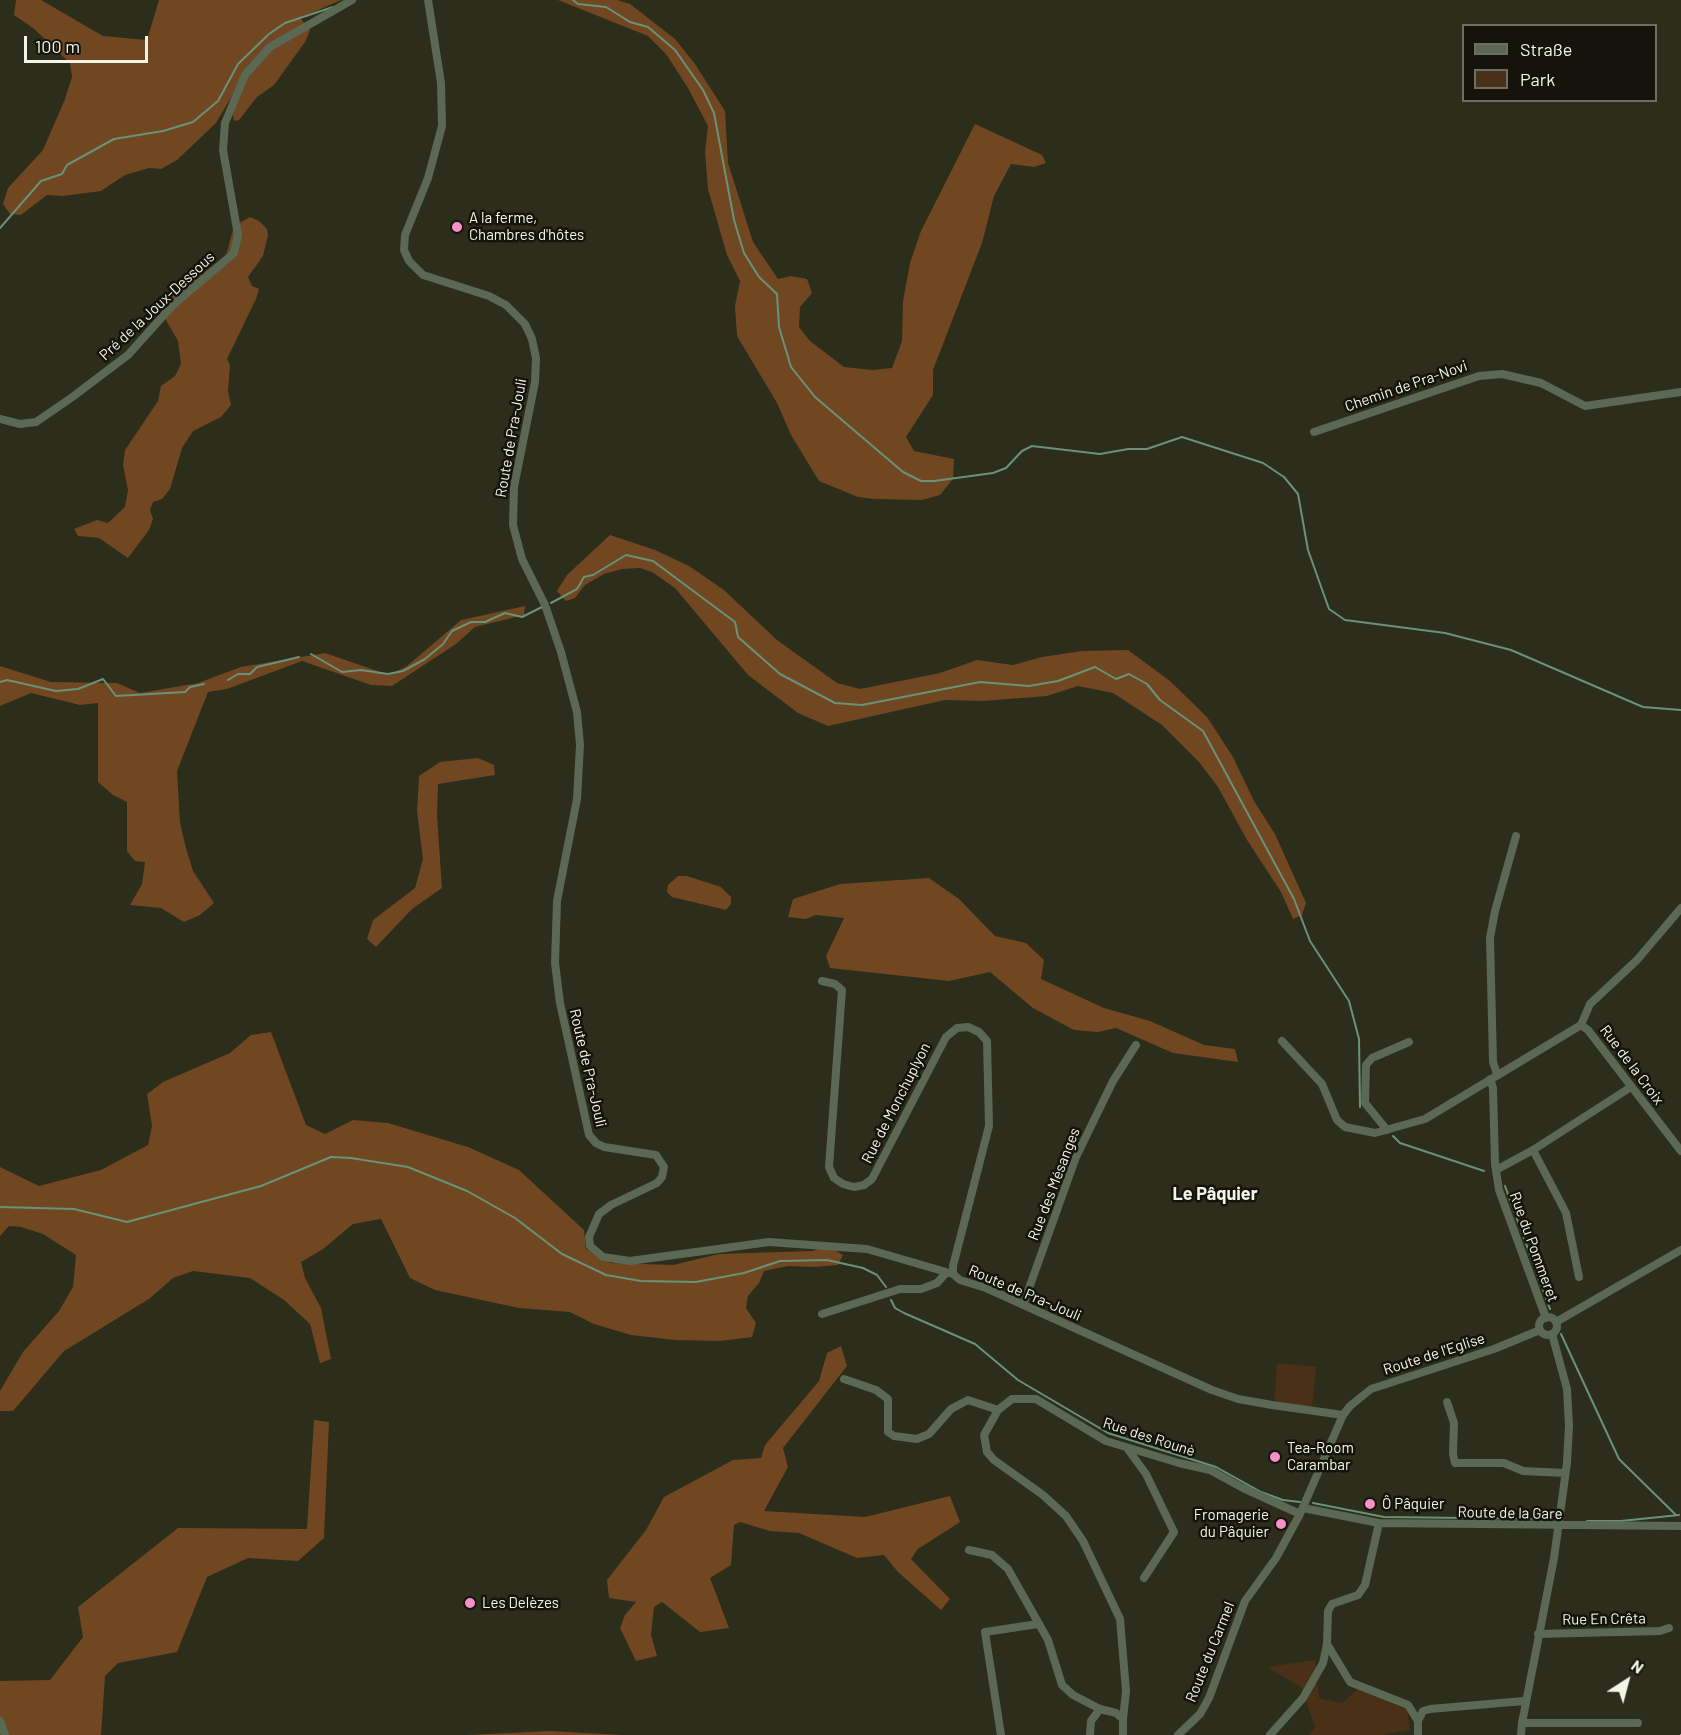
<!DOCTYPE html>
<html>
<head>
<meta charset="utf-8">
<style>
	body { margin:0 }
	#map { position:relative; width:1681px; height:1735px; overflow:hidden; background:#2c2d1a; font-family:Barlow,sans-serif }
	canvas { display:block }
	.legend { position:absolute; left:1462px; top:24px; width:195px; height:78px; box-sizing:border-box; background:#14140c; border:2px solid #6e6e64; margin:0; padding:8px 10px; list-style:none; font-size:18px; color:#f4f5e9 }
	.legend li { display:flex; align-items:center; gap:12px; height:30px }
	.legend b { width:30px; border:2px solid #6e6e64 }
	.north { position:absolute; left:1597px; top:1651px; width:60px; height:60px; -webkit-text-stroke:4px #14140c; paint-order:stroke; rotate:36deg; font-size:16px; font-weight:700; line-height:24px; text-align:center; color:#f4f5e9 }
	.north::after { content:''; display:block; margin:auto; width:21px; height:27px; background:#f4f5e9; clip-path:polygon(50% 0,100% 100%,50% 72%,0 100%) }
	.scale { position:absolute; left:24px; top:36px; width:124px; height:27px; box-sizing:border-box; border:3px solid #f4f5e9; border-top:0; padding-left:8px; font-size:18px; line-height:21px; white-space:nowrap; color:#f4f5e9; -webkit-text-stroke:4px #14140c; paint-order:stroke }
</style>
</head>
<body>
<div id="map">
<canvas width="1681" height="1735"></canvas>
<ul class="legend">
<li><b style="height:8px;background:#5b6854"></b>Straße</li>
<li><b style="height:16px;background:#4b3018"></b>Park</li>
</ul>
<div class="north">N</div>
<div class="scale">100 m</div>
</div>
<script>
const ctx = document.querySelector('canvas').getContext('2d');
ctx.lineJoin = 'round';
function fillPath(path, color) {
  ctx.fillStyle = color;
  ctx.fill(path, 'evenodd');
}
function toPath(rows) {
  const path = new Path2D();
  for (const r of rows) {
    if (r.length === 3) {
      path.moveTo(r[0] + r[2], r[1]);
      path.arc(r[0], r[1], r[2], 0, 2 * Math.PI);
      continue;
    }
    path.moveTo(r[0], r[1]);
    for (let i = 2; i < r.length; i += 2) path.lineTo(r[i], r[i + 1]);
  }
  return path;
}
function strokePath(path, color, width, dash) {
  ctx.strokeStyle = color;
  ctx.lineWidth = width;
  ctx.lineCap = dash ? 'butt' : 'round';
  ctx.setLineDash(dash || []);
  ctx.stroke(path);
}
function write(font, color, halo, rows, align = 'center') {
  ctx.font = font + ' Barlow,sans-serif';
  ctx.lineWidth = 5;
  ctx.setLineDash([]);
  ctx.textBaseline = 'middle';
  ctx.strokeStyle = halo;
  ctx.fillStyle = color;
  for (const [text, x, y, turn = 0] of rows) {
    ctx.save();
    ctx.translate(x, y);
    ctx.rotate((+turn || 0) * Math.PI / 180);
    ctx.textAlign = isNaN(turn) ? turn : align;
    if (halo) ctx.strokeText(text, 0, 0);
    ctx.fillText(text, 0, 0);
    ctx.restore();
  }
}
const green = toPath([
	[1277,1363,1316,1367,1312,1407,1274,1404],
	[1315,1660,1319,1698,1342,1703,1358,1689,1407,1710,1410,1730,1382,1735,1309,1735,1315,1727,1301,1687,1267,1667]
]);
const forest = toPath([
	[16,0,41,0,103,36,147,40,159,0,341,0,300,18,310,30,305,42,274,85,257,97,239,120,234,121,233,115,236,89,216,123,177,160,161,169,149,168,125,175,101,191,63,196,47,195,21,215,10,214,3,204,8,188,43,150,65,99,72,77,70,63,33,28,14,15],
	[558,0,617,0,630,4,675,39,695,64,725,111,728,163,753,242,778,279,791,276,807,279,812,293,800,307,799,327,810,341,844,367,872,370,892,368,902,341,903,301,910,263,921,231,975,124,1042,155,1046,163,1034,167,1011,164,994,196,982,243,933,370,933,395,906,437,914,451,954,459,953,479,940,495,922,500,874,499,858,497,819,481,791,435,777,403,737,336,735,306,740,281,727,255,708,189,705,152,708,126,688,88,666,54,648,36],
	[250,217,259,221,267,229,268,235,263,256,248,277,252,286,259,289,256,299,227,359,230,365,228,391,231,405,221,417,193,431,182,448,170,489,162,499,153,502,150,510,153,519,149,530,128,558,99,538,78,536,74,529,97,520,108,523,125,507,128,490,123,465,125,450,158,401,161,386,175,376,181,364,178,341,162,313,162,302,173,287,191,282,226,256,234,226],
	[610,535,655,550,689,566,724,590,777,640,837,683,860,689,940,673,977,660,1013,665,1042,657,1082,651,1128,650,1170,681,1207,717,1233,757,1254,801,1275,834,1306,903,1302,915,1293,919,1281,892,1247,840,1218,787,1199,762,1162,725,1113,693,1078,686,1047,696,983,701,945,700,828,726,798,713,748,675,675,588,652,572,640,568,622,569,604,574,585,585,575,598,566,601,557,591,567,575],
	[525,606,524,615,475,627,456,644,392,686,371,685,302,661,227,689,208,692,177,771,180,823,186,848,193,871,214,903,200,915,184,922,161,908,130,905,142,884,145,862,135,861,127,851,127,802,113,795,98,782,98,703,80,705,31,693,0,706,0,666,51,682,117,683,140,693,198,683,241,667,325,653,389,675,407,666,461,620],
	[478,758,494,765,495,775,438,784,437,816,442,888,412,909,376,947,367,939,373,920,415,888,423,859,417,811,419,776,440,762],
	[678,876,687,876,721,887,731,897,731,904,726,910,672,897,667,892,668,885],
	[929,878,959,899,995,936,1026,943,1044,960,1041,979,1104,1008,1150,1021,1204,1045,1235,1049,1238,1062,1173,1053,1116,1028,1098,1032,1074,1030,1033,1008,990,972,949,981,830,968,826,956,844,918,816,915,806,919,788,917,793,899,840,884],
	[271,1032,306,1125,325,1134,353,1120,388,1123,468,1147,519,1170,584,1230,586,1249,610,1263,673,1265,719,1254,812,1251,828,1246,843,1255,838,1265,814,1267,788,1266,764,1271,759,1283,748,1296,746,1308,756,1323,752,1337,720,1341,675,1340,631,1335,594,1324,570,1312,519,1308,435,1290,410,1278,381,1219,353,1224,323,1249,301,1262,305,1278,321,1308,331,1359,320,1363,310,1324,284,1300,250,1278,193,1271,173,1278,149,1299,64,1351,13,1411,0,1411,0,1391,23,1352,59,1311,73,1287,76,1255,43,1234,21,1227,9,1226,0,1236,0,1167,39,1186,101,1170,148,1145,152,1126,147,1094,163,1082,230,1053,251,1035],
	[841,1346,847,1366,783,1448,788,1467,764,1511,865,1517,950,1496,960,1522,918,1549,911,1559,950,1599,941,1610,898,1572,884,1555,857,1558,799,1533,770,1531,740,1522,734,1525,731,1565,710,1578,729,1628,700,1632,662,1602,654,1607,651,1635,657,1656,636,1661,620,1628,625,1615,636,1602,609,1598,607,1580,646,1530,664,1497,733,1460,761,1458,765,1445,819,1381,827,1353],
	[314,1420,329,1422,324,1538,298,1561,248,1558,207,1577,177,1652,118,1663,105,1676,101,1735,0,1735,0,1681,50,1680,83,1637,78,1607,178,1528,307,1529],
	[550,1731,624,1735,467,1735]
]);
const stream = toPath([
	[573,0,578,4,606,7,630,22,648,27,675,50,703,90,714,113,734,220,744,253,759,277,777,294,779,327,791,367,815,397,903,472,921,481,934,481,993,473,1006,468,1022,451,1032,446,1100,454,1128,449,1147,449,1182,437,1263,463,1284,477,1298,494,1308,550,1329,609,1345,620,1445,633,1511,650,1643,707,1681,710],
	[0,228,41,181,62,174,67,165,114,139,163,131,193,122,218,101,238,64,269,34,285,23,333,7],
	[551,603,577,589,584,577,593,575,626,555,653,561,735,622,738,637,780,674,835,703,862,705,980,682,1029,686,1058,681,1095,667,1116,679,1129,674,1147,684,1160,700,1203,731,1294,899,1310,941,1349,1001,1359,1039,1360,1107],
	[311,654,342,672,361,670,388,674,403,671,425,659,443,644,452,631,471,622,485,622,505,613,522,617,542,607],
	[228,680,238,674,250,674,257,667,299,657],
	[0,682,7,680,56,691,78,689,103,679,116,696,185,692,190,687,204,684],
	[1393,1136,1400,1143,1484,1171],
	[1505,1186,1550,1309],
	[0,1207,74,1209,127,1222,261,1186,331,1157,351,1158,408,1167,467,1191,515,1218,562,1254,606,1275,641,1281,696,1282,744,1273,780,1261,827,1260,863,1268,877,1275,886,1287],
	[891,1300,895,1308,904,1313,975,1344,1018,1380,1108,1433,1216,1467,1261,1492,1283,1500,1300,1502],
	[1561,1334,1619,1459,1676,1515],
	[1313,1503,1384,1517,1550,1519],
	[1587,1521,1621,1521,1679,1515]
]);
const minor = toPath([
	[428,0,441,83,442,126,428,178,405,235,404,250,409,261,423,275,489,296,506,305,525,324,532,339,536,358,535,382,514,487,513,525,522,559,545,605,561,652,577,712,580,745,577,799,557,901,555,963,560,1003,589,1135,596,1143,604,1147,656,1155,664,1167,662,1177,657,1183,611,1205,599,1214,589,1237,590,1246,603,1257,630,1261,769,1242,867,1249,953,1274,960,1280,986,1288,1212,1390,1238,1399,1272,1405,1343,1415],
	[0,419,20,424,36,422,71,398,128,355,172,306,234,253,238,235,223,150,225,123,245,75,270,47,352,0],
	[1314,432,1479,376,1502,374,1541,383,1585,406,1681,392],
	[822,981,835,984,842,990,829,1167,834,1178,843,1184,854,1187,864,1185,872,1179,946,1037,957,1028,968,1027,979,1032,987,1041,989,1126,953,1266,953,1274],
	[1581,1025,1588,1030,1681,1151],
	[1581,1025,1590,1004,1637,960,1681,908],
	[1282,1041,1322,1084,1337,1120,1345,1127,1375,1133,1425,1119,1581,1025],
	[1497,1074,1493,1062,1490,938,1495,911,1516,836],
	[1490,1079,1493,1088,1495,1164,1499,1190,1546,1318],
	[1387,1130,1365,1103,1366,1065,1372,1058,1409,1042],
	[1533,1150,1566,1213,1579,1277],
	[1496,1170,1533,1150,1631,1087],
	[1023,1305,1076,1157,1113,1081,1136,1045],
	[822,1314,900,1289,921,1289,937,1283,945,1274],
	[1548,1326,9],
	[1556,1322,1681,1250],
	[1552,1334,1567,1389,1569,1426,1567,1463,1554,1558,1522,1723,1638,1723],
	[844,1379,876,1390,888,1399,888,1432,894,1436,917,1439,929,1434,951,1409,968,1400,998,1410],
	[1447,1402,1454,1423,1453,1454,1455,1463,1504,1463,1523,1471,1565,1473],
	[1127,1448,1146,1474,1174,1532,1144,1578],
	[1303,1508,1379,1523,1681,1526],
	[969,1550,992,1555,1008,1569,1048,1640,1062,1685,1073,1695,1100,1709],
	[1538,1634,1660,1631,1669,1628],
	[1327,1644,1350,1682,1408,1705,1418,1721,1418,1735],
	[1123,1719,1126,1691,1120,1619,1083,1541,1066,1516,1043,1495,994,1460,987,1452,984,1435,998,1410,1012,1399,1036,1399,1106,1441,1179,1463,1210,1470,1243,1488,1300,1514],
	[0,1721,5,1735],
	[1418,1721,1423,1711,1430,1709,1524,1701],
	[1001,1735,985,1632,1038,1624],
	[1090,1735,1091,1721,1100,1709,1116,1713,1123,1719,1123,1735],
	[1178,1735,1200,1714,1209,1698,1245,1601,1276,1558,1300,1514,1343,1415,1350,1406,1371,1389,1494,1349,1540,1330],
	[1270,1735,1303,1698,1323,1663,1327,1644,1328,1611,1332,1604,1358,1595,1365,1585,1379,1523],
	[1521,1735,1522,1723]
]);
const rail = toPath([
	[1681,1735,1681,1734]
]);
const markers = [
	[457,227,6,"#f98fc9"],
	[1275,1457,6,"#f98fc9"],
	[1370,1504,6,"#f98fc9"],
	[1281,1524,6,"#f98fc9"],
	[470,1603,6,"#f98fc9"]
];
const poiNames = [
	["A la ferme,",469,218],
	["Chambres d'hôtes",469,235],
	["Tea-Room",1287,1448],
	["Carambar",1287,1465],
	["Ô Pâquier",1382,1504],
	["Fromagerie",1269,1515,"right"],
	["du Pâquier",1269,1532,"right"],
	["Les Delèzes",482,1603]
];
const streetNames = [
	["Pré de la Joux-Dessous",157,306,-43],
	["Chemin de Pra-Novi",1406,386,-19],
	["Route de Pra-Jouli",511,438,-80],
	["Rue de la Croix",1632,1065,53],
	["Route de Pra-Jouli",588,1068,77],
	["Rue de Monchuplyon",896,1103,-63],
	["Rue des Mésanges",1054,1184,-69],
	["Rue du Pommeret",1534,1247,70],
	["Route de Pra-Jouli",1025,1293,23],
	["Route de l'Eglise",1434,1354,-18],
	["Rue des Rounè",1149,1437,18],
	["Route de la Gare",1510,1513,1],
	["Rue En Crêta",1604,1619,-1],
	["Route du Carmel",1210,1652,-68]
];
const quarterNames = [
	["Le Pâquier",1215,1194]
];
fillPath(green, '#4b3018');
fillPath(forest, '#704721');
strokePath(stream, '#69927a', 2);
strokePath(minor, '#5b6854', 8);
strokePath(rail, '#9c9d8e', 2, [3, 6]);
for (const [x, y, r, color] of markers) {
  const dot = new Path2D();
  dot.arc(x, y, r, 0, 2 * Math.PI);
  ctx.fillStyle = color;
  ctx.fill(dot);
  strokePath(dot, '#14140c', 2);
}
write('15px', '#f4f5e9', '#14140c', poiNames, 'left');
write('15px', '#f4f5e9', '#14140c', streetNames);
write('bold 18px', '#f4f5e9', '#14140c', quarterNames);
</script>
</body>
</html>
